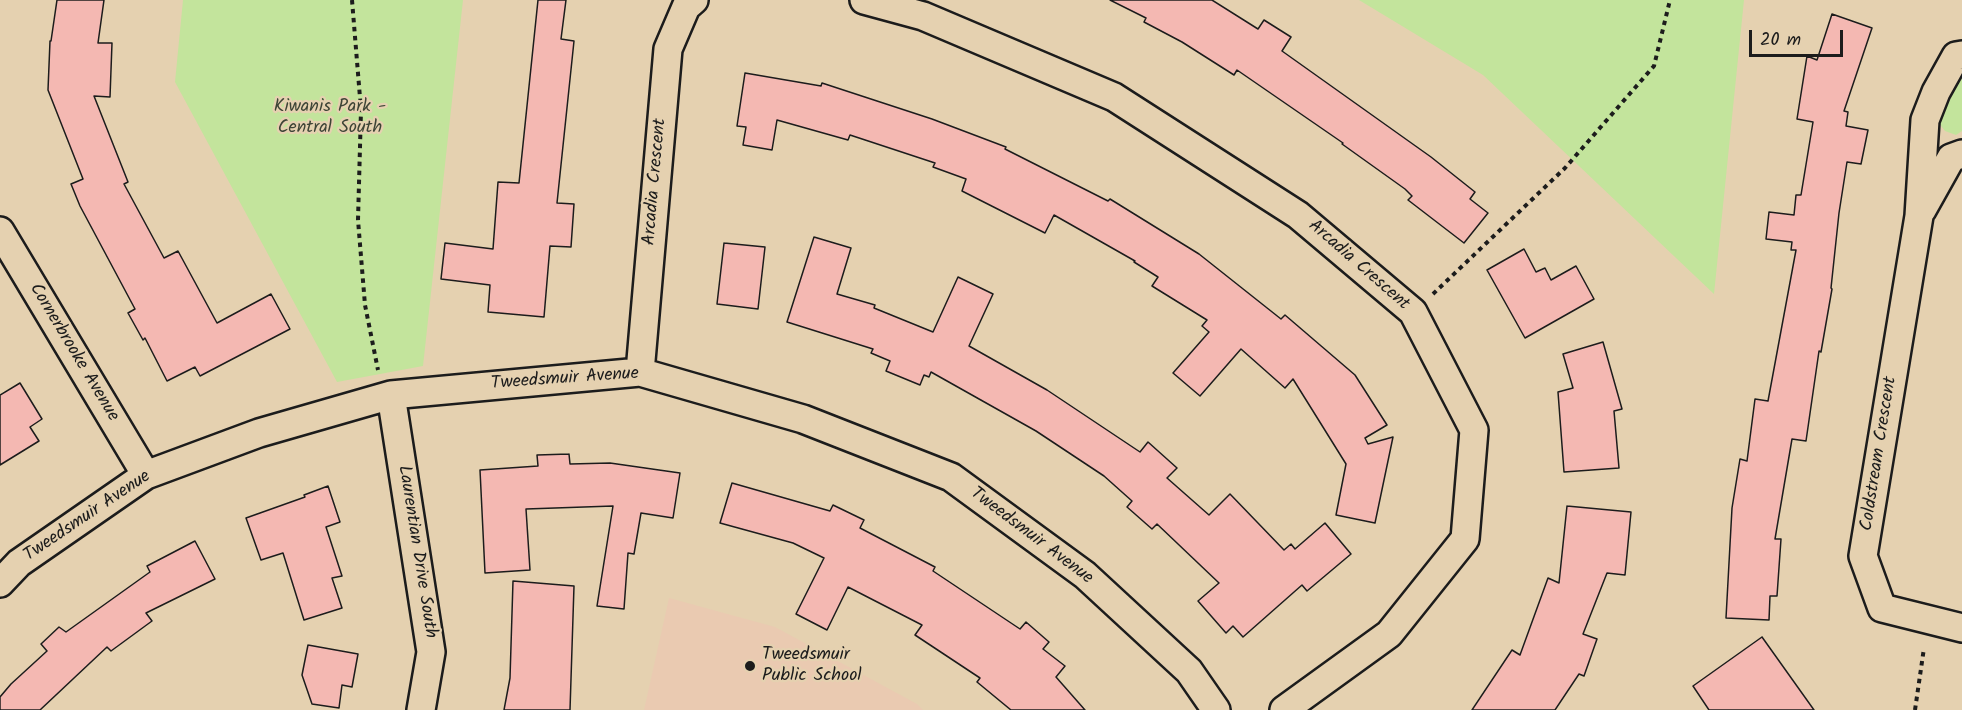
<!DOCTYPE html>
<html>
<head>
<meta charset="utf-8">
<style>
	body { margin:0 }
	#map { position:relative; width:1962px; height:710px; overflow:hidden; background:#e5d1b0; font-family:Kalam,sans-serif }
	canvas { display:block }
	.scale { position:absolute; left:1749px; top:30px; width:94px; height:27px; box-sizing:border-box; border:3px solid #1c1c1c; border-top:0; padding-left:8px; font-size:18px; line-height:21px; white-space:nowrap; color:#1c1c1c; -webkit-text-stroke:4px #e5d1b0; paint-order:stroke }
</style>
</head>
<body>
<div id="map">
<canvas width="1962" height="710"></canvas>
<div class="scale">20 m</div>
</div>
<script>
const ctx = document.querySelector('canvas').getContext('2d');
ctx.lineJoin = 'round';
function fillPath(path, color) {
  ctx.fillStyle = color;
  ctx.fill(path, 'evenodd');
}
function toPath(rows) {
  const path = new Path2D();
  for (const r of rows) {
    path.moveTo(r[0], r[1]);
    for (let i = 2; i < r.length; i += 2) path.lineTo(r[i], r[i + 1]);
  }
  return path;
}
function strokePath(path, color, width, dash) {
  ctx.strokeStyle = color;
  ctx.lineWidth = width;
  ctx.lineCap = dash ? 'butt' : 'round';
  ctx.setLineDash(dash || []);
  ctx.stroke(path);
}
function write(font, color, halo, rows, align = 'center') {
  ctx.font = font + ' Kalam,sans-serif';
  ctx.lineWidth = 4.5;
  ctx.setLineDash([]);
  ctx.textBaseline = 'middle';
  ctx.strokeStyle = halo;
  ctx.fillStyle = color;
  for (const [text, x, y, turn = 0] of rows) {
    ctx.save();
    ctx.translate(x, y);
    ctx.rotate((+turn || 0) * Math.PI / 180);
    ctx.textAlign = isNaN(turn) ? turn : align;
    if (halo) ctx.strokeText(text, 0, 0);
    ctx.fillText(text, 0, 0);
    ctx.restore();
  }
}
const built = toPath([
	[669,598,775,627,917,704,923,710,644,710]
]);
const green = toPath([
	[183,0,463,0,423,366,337,382,175,82],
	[1359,0,1744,0,1714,294,1483,75],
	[1962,72,1962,131,1956,135,1945,131,1938,122,1950,80]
]);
const building = toPath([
	[57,0,104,0,98,43,112,43,110,97,94,96,128,182,124,184,164,258,178,251,217,323,271,294,290,329,200,376,195,367,167,381,145,338,143,340,128,313,135,309,80,206,71,184,83,179,48,90,50,41,51,41,57,0],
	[538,0,566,0,561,39,574,41,557,203,574,204,571,247,550,246,544,317,488,312,490,285,441,279,445,243,493,249,498,182,519,183,538,0],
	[1110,0,1212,0,1258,29,1264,20,1291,37,1282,51,1431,157,1475,192,1470,199,1488,213,1464,243,1408,200,1412,196,1405,189,1342,144,1343,143,1237,70,1234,75,1182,42,1144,22,1146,18,1110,0],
	[1832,14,1872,28,1844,111,1848,112,1846,126,1868,130,1861,164,1847,162,1839,213,1831,288,1832,289,1821,352,1819,351,1806,441,1792,439,1775,539,1781,539,1777,596,1770,596,1769,620,1726,618,1732,508,1740,459,1747,461,1755,399,1768,401,1796,250,1791,250,1792,242,1766,239,1769,212,1794,215,1796,195,1801,195,1813,122,1797,119,1807,56,1817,60,1832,14],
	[745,73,821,86,822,83,932,119,1006,147,1005,149,1108,201,1110,199,1199,254,1281,319,1285,315,1355,375,1387,425,1365,438,1368,444,1393,437,1375,523,1336,515,1346,464,1293,379,1285,388,1241,349,1200,396,1173,373,1209,332,1202,326,1207,320,1152,286,1158,277,1134,262,1135,261,1054,215,1045,233,962,191,966,179,933,167,935,163,850,135,848,140,777,120,772,150,743,145,746,127,737,126,745,73],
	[814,237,851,248,837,294,875,305,874,308,933,332,958,277,993,294,969,346,1047,390,1140,452,1148,442,1177,468,1167,478,1209,515,1230,494,1284,550,1291,544,1295,549,1325,523,1351,554,1307,591,1302,585,1243,637,1233,626,1226,633,1198,601,1219,583,1157,524,1152,529,1127,507,1132,501,1104,476,1036,431,931,372,929,377,924,375,920,385,886,371,890,361,871,353,873,349,787,322,814,237],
	[724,243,765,247,758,309,717,304,724,243],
	[1524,249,1536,272,1545,268,1551,280,1576,266,1594,299,1525,338,1487,270,1524,249],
	[1603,342,1622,409,1614,411,1619,468,1564,472,1558,392,1573,388,1563,354,1603,342],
	[20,383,42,419,30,427,39,441,0,465,0,395,20,383],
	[569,454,570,464,610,463,680,473,673,518,641,513,634,554,628,553,624,609,597,606,613,506,526,509,530,570,485,573,480,470,538,466,537,455,569,454],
	[732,483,830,511,833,505,864,520,860,528,935,567,933,571,1020,629,1026,622,1049,642,1043,649,1065,666,1056,677,1085,710,1011,710,977,682,980,678,915,635,922,625,848,587,827,630,796,614,824,558,793,543,720,523,732,483],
	[328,486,340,522,326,527,342,576,332,578,342,608,304,620,283,553,261,560,246,518,305,497,304,495,328,486],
	[1567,506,1631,512,1625,575,1607,573,1583,634,1597,639,1584,676,1579,674,1555,710,1472,710,1512,650,1520,655,1548,578,1559,583,1567,506],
	[195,541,215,579,146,613,152,621,111,651,107,647,40,710,0,710,0,697,11,684,47,651,41,644,59,627,66,632,150,572,147,566,195,541],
	[513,581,574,586,570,710,504,710,510,678,513,581],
	[1762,637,1814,710,1709,710,1693,686,1762,637],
	[308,645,358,654,352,687,342,685,339,708,312,704,302,675,308,645]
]);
const path = toPath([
	[352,0,361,110,358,220,365,305,378,370],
	[1433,294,1565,168,1654,66,1670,0],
	[1915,710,1924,648]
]);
const street = toPath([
	[864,0,923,16,1114,97,1298,215,1413,312,1474,430,1465,539,1389,634,1284,710],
	[1962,55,1956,56,1936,92,1925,120,1919,216,1863,556,1882,608,1962,628],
	[1922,210,1951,158,1962,154],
	[0,231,146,475],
	[640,372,668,49,686,7,694,0],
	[391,395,431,652,421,710],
	[0,583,19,563,146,475,259,433,391,395,640,372,803,419,951,477,1085,575,1189,671,1216,710]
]);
const markers = [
	[750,666,6,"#1c1c1c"]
];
const parkNames = [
	["Kiwanis Park -",330,108],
	["Central South",330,129]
];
const streetNames = [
	["Arcadia Crescent",656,182,-85],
	["Arcadia Crescent",1358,266,41],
	["Cornerbrooke Avenue",73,353,59],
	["Tweedsmuir Avenue",565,380,-4],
	["Coldstream Crescent",1880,454,-81],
	["Tweedsmuir Avenue",88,517,-34],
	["Tweedsmuir Avenue",1031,537,37],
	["Laurentian Drive South",416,552,81]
];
const poiNames = [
	["Tweedsmuir",762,656],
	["Public School",762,677]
];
fillPath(built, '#eacab1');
fillPath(green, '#c3e49c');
fillPath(building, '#f4b8b2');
strokePath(building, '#1c1c1c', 1.5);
strokePath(street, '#1c1c1c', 32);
strokePath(path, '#1c1c1c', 4, [4.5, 4.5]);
strokePath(street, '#e5d1b0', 27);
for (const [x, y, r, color] of markers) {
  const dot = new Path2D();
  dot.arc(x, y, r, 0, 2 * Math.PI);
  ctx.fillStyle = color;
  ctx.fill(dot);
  strokePath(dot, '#e5d1b0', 2);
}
write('18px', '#3d4436', '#e5d1b0', parkNames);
write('18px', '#1c1c1c', '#e5d1b0', streetNames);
write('18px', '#1c1c1c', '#e5d1b0', poiNames, 'left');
</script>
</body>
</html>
